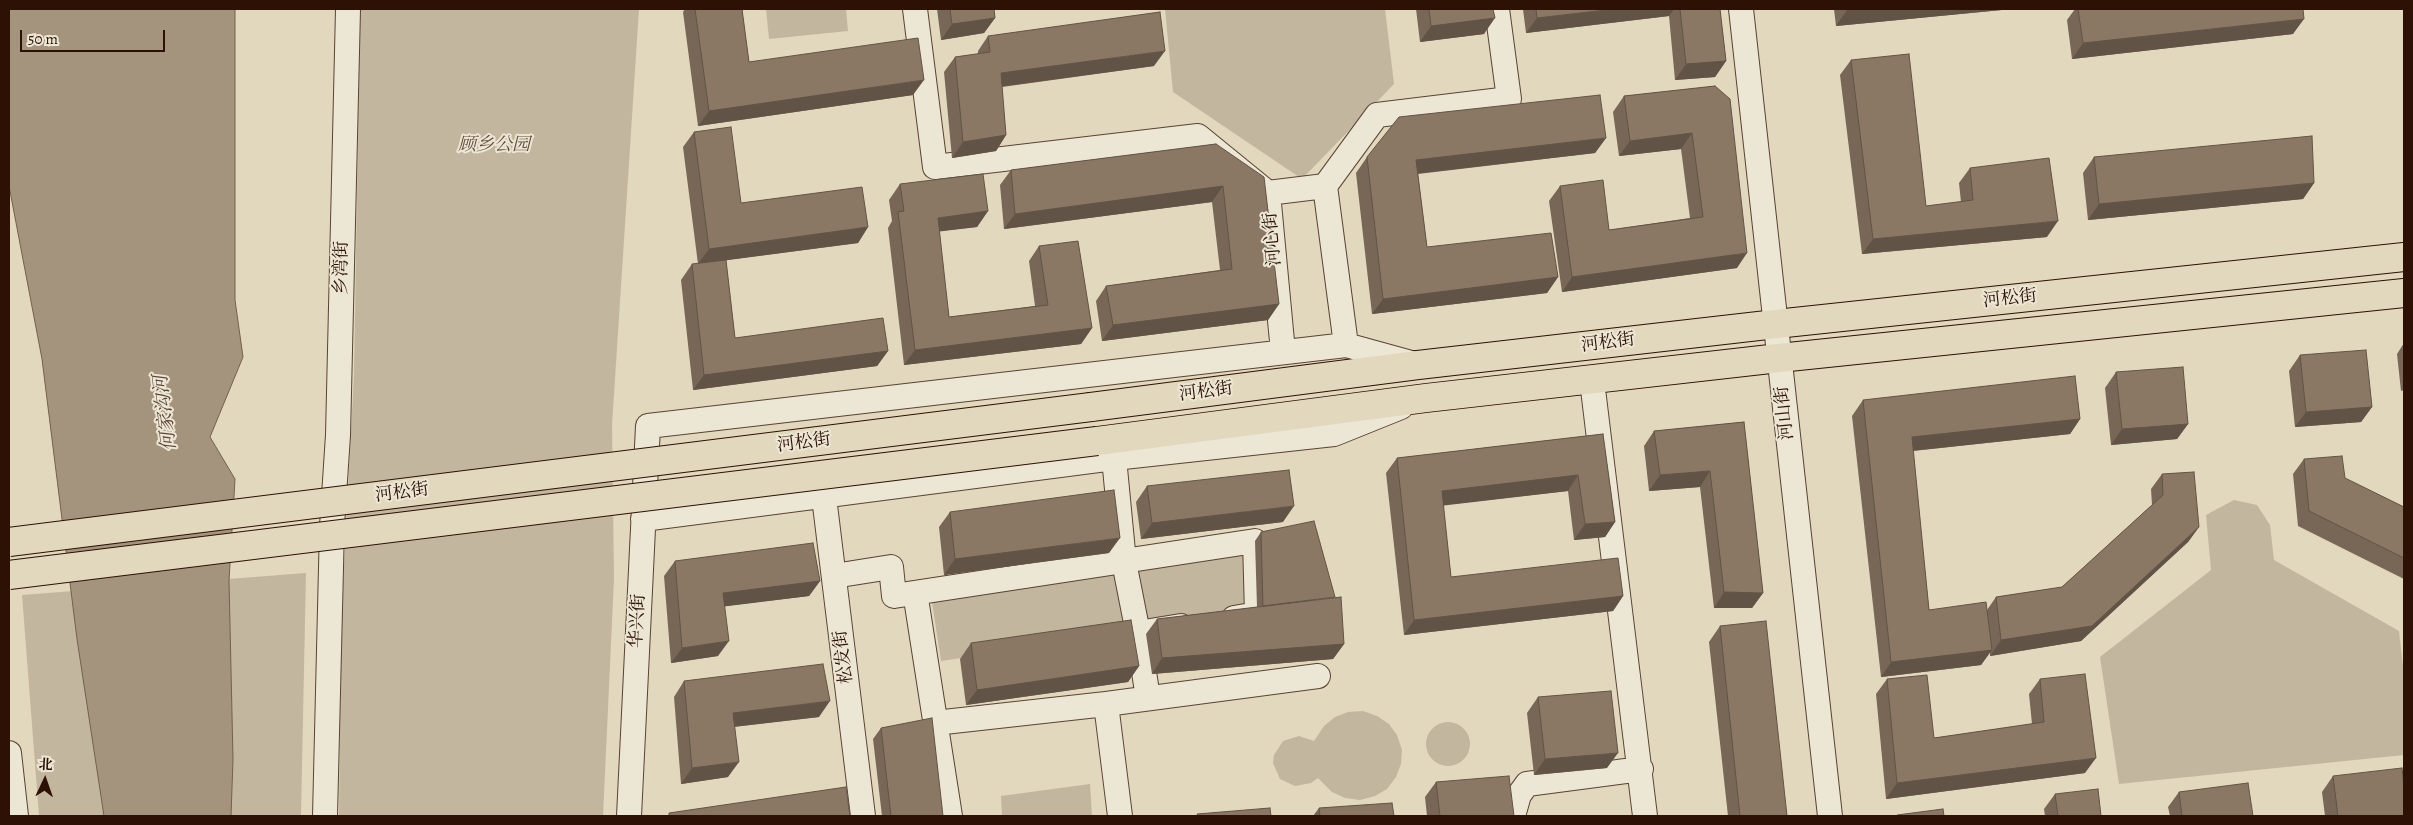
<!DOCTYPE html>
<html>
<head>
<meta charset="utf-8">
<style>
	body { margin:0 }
	#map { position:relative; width:2413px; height:825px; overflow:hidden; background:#e2d8bd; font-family:Alegreya,"Noto Serif SC",serif }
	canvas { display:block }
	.frame { position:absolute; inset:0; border:10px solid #2d1104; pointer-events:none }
	.north { position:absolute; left:20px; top:755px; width:50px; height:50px; -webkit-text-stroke:4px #ece6d4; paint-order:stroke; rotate:3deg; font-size:14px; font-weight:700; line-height:20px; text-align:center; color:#2d1104 }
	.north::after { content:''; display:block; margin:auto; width:18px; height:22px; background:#2d1104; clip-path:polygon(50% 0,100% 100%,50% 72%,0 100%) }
	.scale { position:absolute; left:20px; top:30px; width:145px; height:22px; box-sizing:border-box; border:2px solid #2d1104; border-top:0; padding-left:6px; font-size:15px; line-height:18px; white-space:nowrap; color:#2d1104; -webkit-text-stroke:4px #ece6d4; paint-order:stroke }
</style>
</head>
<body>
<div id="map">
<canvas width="2413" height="825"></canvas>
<div class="frame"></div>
<div class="north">北</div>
<div class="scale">50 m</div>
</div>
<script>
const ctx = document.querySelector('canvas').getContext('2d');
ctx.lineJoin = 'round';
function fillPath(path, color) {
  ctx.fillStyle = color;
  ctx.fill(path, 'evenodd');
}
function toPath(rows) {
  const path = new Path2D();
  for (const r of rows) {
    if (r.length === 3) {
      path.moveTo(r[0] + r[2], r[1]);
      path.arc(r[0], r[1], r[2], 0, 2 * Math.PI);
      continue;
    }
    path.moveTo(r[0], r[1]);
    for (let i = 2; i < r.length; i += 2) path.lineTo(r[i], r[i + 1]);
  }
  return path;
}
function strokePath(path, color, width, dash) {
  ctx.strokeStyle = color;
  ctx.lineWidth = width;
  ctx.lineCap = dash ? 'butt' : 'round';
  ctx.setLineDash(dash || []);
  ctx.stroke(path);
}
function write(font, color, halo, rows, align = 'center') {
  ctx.font = font + ' Alegreya,"Noto Serif SC",serif';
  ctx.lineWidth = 4;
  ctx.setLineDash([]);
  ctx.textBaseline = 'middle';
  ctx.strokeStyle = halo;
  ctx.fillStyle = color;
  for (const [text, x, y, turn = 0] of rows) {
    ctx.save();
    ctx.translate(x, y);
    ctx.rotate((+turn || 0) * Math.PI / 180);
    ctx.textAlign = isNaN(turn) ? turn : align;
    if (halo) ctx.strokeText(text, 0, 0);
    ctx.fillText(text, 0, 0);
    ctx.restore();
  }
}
const green = toPath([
	[360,9,639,9,612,425,614,579,603,816,339,816,341,621,354,374],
	[766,9,846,9,848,31,769,39],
	[1165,9,1385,9,1394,84,1302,179,1173,92],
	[2234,500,2257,505,2270,525,2274,560,2399,631,2404,675,2404,755,2119,784,2100,657,2211,570,2206,515],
	[1255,541,1257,614,941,661,930,589],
	[306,573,301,816,39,816,22,595],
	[1363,711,1377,716,1389,724,1397,735,1402,750,1401,764,1396,777,1387,789,1375,796,1360,800,1345,798,1332,792,1318,778,1311,783,1295,786,1280,779,1273,763,1274,755,1283,741,1299,736,1314,741,1324,726,1335,717,1348,712],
	[1448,744,22],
	[1090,784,1092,816,1002,816,1001,796]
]);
const water = toPath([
	[9,9,235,9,235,300,243,357,210,437,235,479,229,581,233,759,231,816,104,816,77,639,42,359,9,186,9,9]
]);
const minor = toPath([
	[915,9,935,167,1198,136,1268,193],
	[1741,9,1830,816],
	[1325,186,1377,115,1509,99,1497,9],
	[1283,352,1268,193,1325,186,1346,345],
	[1592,381,1645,816],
	[1114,458,1124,562,1138,633,1148,698],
	[824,497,863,816],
	[643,519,1114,458,1334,434,1401,407],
	[834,576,891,567,894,596,1255,541,1257,614,1234,618],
	[917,605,950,816],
	[1138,633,1181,626],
	[1106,704,1120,816],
	[935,723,1106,704,1318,676],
	[9,753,16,816],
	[325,816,332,526,338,435,348,9],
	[629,816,648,426,1346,345,1415,364],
	[1513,816,1519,795,1527,784,1641,769]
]);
const major = toPath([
	[1091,407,1418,365,1776,324,2404,257],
	[1097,441,1426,398,1779,358,2404,293]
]);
const majorBridge = toPath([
	[9,542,1091,407],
	[9,575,1097,441]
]);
const wall = toPath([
	[685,9,742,9,749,62,913,95,698,126,683,12],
	[937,9,994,9,995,18,984,33,941,40],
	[1416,9,1493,9,1484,34,1420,42],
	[1523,9,1720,9,1726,61,1715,77,1675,80,1669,16,1526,33],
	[1834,9,2012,9,1836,26],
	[2075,9,2303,9,2293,34,2072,59,2067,20],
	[988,36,1154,66,1002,87,1006,135,996,151,952,158,944,72,955,57,978,54,978,51],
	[1851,60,1926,206,1961,202,1959,183,1970,168,2047,237,1862,254,1840,75],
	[1715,86,1737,268,1562,292,1549,201,1560,186,1609,230,1690,218,1681,149,1619,156,1613,112,1624,96],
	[694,132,741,203,868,227,858,243,726,260,735,338,888,351,877,366,693,390,681,280,692,264,698,264,683,147],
	[1606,138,1595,153,1418,174,1427,247,1558,277,1547,293,1372,314,1356,173,1367,157],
	[1216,144,1279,304,1268,320,1102,341,1096,301,1106,286,1220,270,1212,202,1004,229,1000,185,1011,170],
	[2094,157,2314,183,2303,199,2088,220,2083,173],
	[900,184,988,211,977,227,939,231,949,317,1035,306,1029,261,1039,246,1092,328,1081,344,904,365,888,228,892,221,889,200],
	[2404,343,2404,390,2401,391,2397,354],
	[2300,355,2372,407,2361,422,2295,427,2289,371],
	[2116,372,2188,424,2177,439,2111,445,2105,388],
	[1863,400,2080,419,2070,434,1913,451,1929,610,1987,610,1996,597,2062,587,2152,505,2151,489,2162,474,2199,527,2188,542,2081,641,1990,656,1990,652,1981,665,1881,677,1852,416],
	[1744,422,1763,593,1752,608,1714,608,1700,487,1649,491,1644,446,1654,431],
	[1603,434,1615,522,1605,537,1574,540,1568,491,1443,505,1451,577,1623,596,1613,611,1404,635,1386,473,1397,458],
	[2304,459,2404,507,2404,579,2298,526,2293,474],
	[1147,486,1283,522,1141,539,1136,502],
	[950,512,1109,553,944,575,939,527],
	[1261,532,1344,644,1333,659,1152,674,1146,634,1157,619,1257,607,1255,541],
	[675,561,820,581,809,596,725,606,718,656,671,663,664,576],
	[1720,626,1787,816,1728,816,1709,642],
	[971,643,1139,666,1128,682,966,705,960,659],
	[1887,679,1934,738,2032,724,2029,694,2040,679,2085,773,1886,799,1876,694],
	[684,681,819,717,734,727,728,777,681,784,674,697],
	[1538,697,1607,768,1534,775,1527,713],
	[881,728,943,816,882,816,873,739],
	[2333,776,2404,816,2325,816,2322,792],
	[1436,782,1514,816,1427,816,1425,797],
	[2179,792,2253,816,2170,816,2168,807],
	[2055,794,2101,816,2045,816,2044,809],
	[1319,808,1394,816,1313,816]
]);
const shadedWall = toPath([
	[1615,9,1674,9,1669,16,1526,33,1537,18],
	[1864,9,2012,9,1836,26,1847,10],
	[995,18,984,33,941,40,952,24],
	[1495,18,1484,34,1420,42,1431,26],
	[2304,19,2293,34,2072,59,2083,43],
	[1165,51,1154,66,990,88,1001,73],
	[1726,61,1715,77,1675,80,1686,64],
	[924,80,913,95,698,126,709,111],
	[1692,133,1681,149,1619,156,1630,141],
	[1006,135,996,151,952,158,963,142],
	[1606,138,1595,153,1405,175,1416,160],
	[2314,183,2303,199,2088,220,2099,204],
	[1223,186,1212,202,1004,229,1015,214],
	[988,211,977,227,927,233,938,218],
	[2058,221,2047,237,1862,254,1873,239],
	[868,227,858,243,698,264,709,249],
	[1747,253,1737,268,1562,292,1572,277],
	[1558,277,1547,293,1372,314,1383,299],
	[1279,304,1268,320,1102,341,1113,325],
	[1092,328,1081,344,904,365,915,350],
	[888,351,877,366,693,390,704,375],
	[2372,407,2361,422,2295,427,2306,412],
	[2080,419,2070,434,1901,452,1912,437],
	[2188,424,2177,439,2111,445,2122,429],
	[1710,471,1700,487,1649,491,1660,475],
	[1578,475,1568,491,1431,507,1442,491],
	[1294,506,1283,522,1141,539,1152,523],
	[1615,522,1605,537,1574,540,1585,524],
	[2199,527,2188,542,2081,641,1990,656,2001,640],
	[1120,538,1109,553,944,575,955,559],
	[820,581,809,596,712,608,723,593],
	[1724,592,1763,593,1752,608,1714,608],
	[1623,596,1613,611,1404,635,1414,620],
	[729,641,718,656,671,663,682,648],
	[1344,644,1333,659,1152,674,1162,658],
	[1992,650,1981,665,1881,677,1891,662],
	[1139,666,1128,682,966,705,977,690],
	[830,701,819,717,722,728,733,713],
	[1618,753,1607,768,1534,775,1545,759],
	[2096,758,2085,773,1886,799,1897,783],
	[739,762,728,777,681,784,692,768]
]);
const building = toPath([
	[695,9,742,9,749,62,918,38,924,80,709,111,695,9],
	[950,9,994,9,995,18,952,24,950,9],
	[1429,9,1493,9,1495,18,1431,26,1429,9],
	[1536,9,1615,9,1537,18,1536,9],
	[1680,9,1720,9,1726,61,1686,64,1680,9],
	[1846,9,1864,9,1847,10,1846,9],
	[2078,9,2303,9,2304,19,2083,43,2078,9],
	[1160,12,1165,51,1001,73,1006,135,963,142,955,57,990,52,988,36,1160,12],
	[1909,54,1926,206,1973,200,1970,168,2049,158,2058,221,1873,239,1851,60,1909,54],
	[1715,86,1730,99,1747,253,1572,277,1560,186,1603,180,1609,230,1703,217,1692,133,1630,141,1624,96,1715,86],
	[1600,95,1606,138,1416,160,1427,247,1551,233,1558,277,1383,299,1367,157,1399,117,1600,95],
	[731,127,741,203,862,187,868,227,709,249,694,132,731,127],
	[2312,136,2314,183,2099,204,2094,157,2312,136],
	[1216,144,1264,177,1279,304,1113,325,1106,286,1232,269,1223,186,1015,214,1011,170,1216,144],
	[983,174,988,211,938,218,949,317,1048,305,1039,246,1078,241,1092,328,915,350,898,212,904,211,900,184,983,174],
	[726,260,735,338,883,318,888,351,704,375,692,264,726,260],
	[2366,350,2372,407,2306,412,2300,355,2366,350],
	[2183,367,2188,424,2122,429,2116,372,2183,367],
	[2075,376,2080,419,1912,437,1929,610,1986,602,1992,650,1891,662,1863,400,2075,376],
	[1744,422,1763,593,1724,592,1710,471,1660,475,1654,431,1744,422],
	[1603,434,1615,522,1585,524,1578,475,1442,491,1451,577,1618,558,1623,596,1414,620,1397,458,1603,434],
	[2342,456,2345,478,2404,507,2404,558,2309,511,2304,459,2342,456],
	[1289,470,1294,506,1152,523,1147,486,1289,470],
	[2194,472,2199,527,2092,626,2001,640,1996,597,2062,587,2163,495,2162,474,2194,472],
	[1114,490,1120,538,955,559,950,512,1114,490],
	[1314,521,1335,597,1263,606,1261,532,1314,521],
	[813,543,820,581,723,593,729,641,682,648,675,561,813,543],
	[1341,597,1344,644,1162,658,1157,619,1341,597],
	[1131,620,1139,666,977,690,971,643,1131,620],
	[1766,621,1787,816,1740,816,1720,626,1766,621],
	[823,664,830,701,733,713,739,762,692,768,684,681,823,664],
	[2085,674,2096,758,1897,783,1887,679,1927,675,1934,738,2044,722,2040,679,2085,674],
	[1611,691,1618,753,1545,759,1538,697,1611,691],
	[932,718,943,816,891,816,881,728,932,718],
	[2402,768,2404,786,2404,816,2338,816,2333,776,2402,768],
	[1509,776,1514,816,1440,816,1436,782,1509,776],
	[2248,783,2253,816,2182,816,2179,792,2248,783],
	[846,787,850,816,669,816,669,813,846,787],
	[2098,789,2101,816,2058,816,2055,794,2098,789],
	[1392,803,1394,816,1320,816,1319,808,1392,803],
	[1270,808,1271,816,1198,816,1197,814,1270,808],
	[1943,809,1944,816,1897,816,1897,815,1943,809]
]);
const parkNames = [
	["顾乡公园",494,146]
];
const streetNames = [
	["河心街",1273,239,-95],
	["乡湾街",342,268,-89],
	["河松街",2010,299,-6],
	["河松街",1608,343,-7],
	["河松街",1206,392,-7],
	["河山街",1785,413,-96],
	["河松街",804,443,-7],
	["河松街",402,493,-7],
	["华兴街",638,621,-87],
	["松发街",844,657,-97]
];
const waterNames = [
	["何家沟河",166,413,-97]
];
fillPath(green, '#c3b69e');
fillPath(water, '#a4947e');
strokePath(water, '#74604d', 1);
strokePath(minor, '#5a4332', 26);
strokePath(major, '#2d1104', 30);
strokePath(minor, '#ece6d4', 24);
strokePath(major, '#e2d8bd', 28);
strokePath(majorBridge, '#2d1104', 30, []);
strokePath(majorBridge, '#e2d8bd', 28);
fillPath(wall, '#786756');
fillPath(shadedWall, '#615446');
fillPath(building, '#8b7864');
strokePath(building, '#615446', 1);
write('italic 18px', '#624b3a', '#ece6d4', parkNames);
write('18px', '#2d1104', '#ece6d4', streetNames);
write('italic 19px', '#5d4535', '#ece6d4', waterNames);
</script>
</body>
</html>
